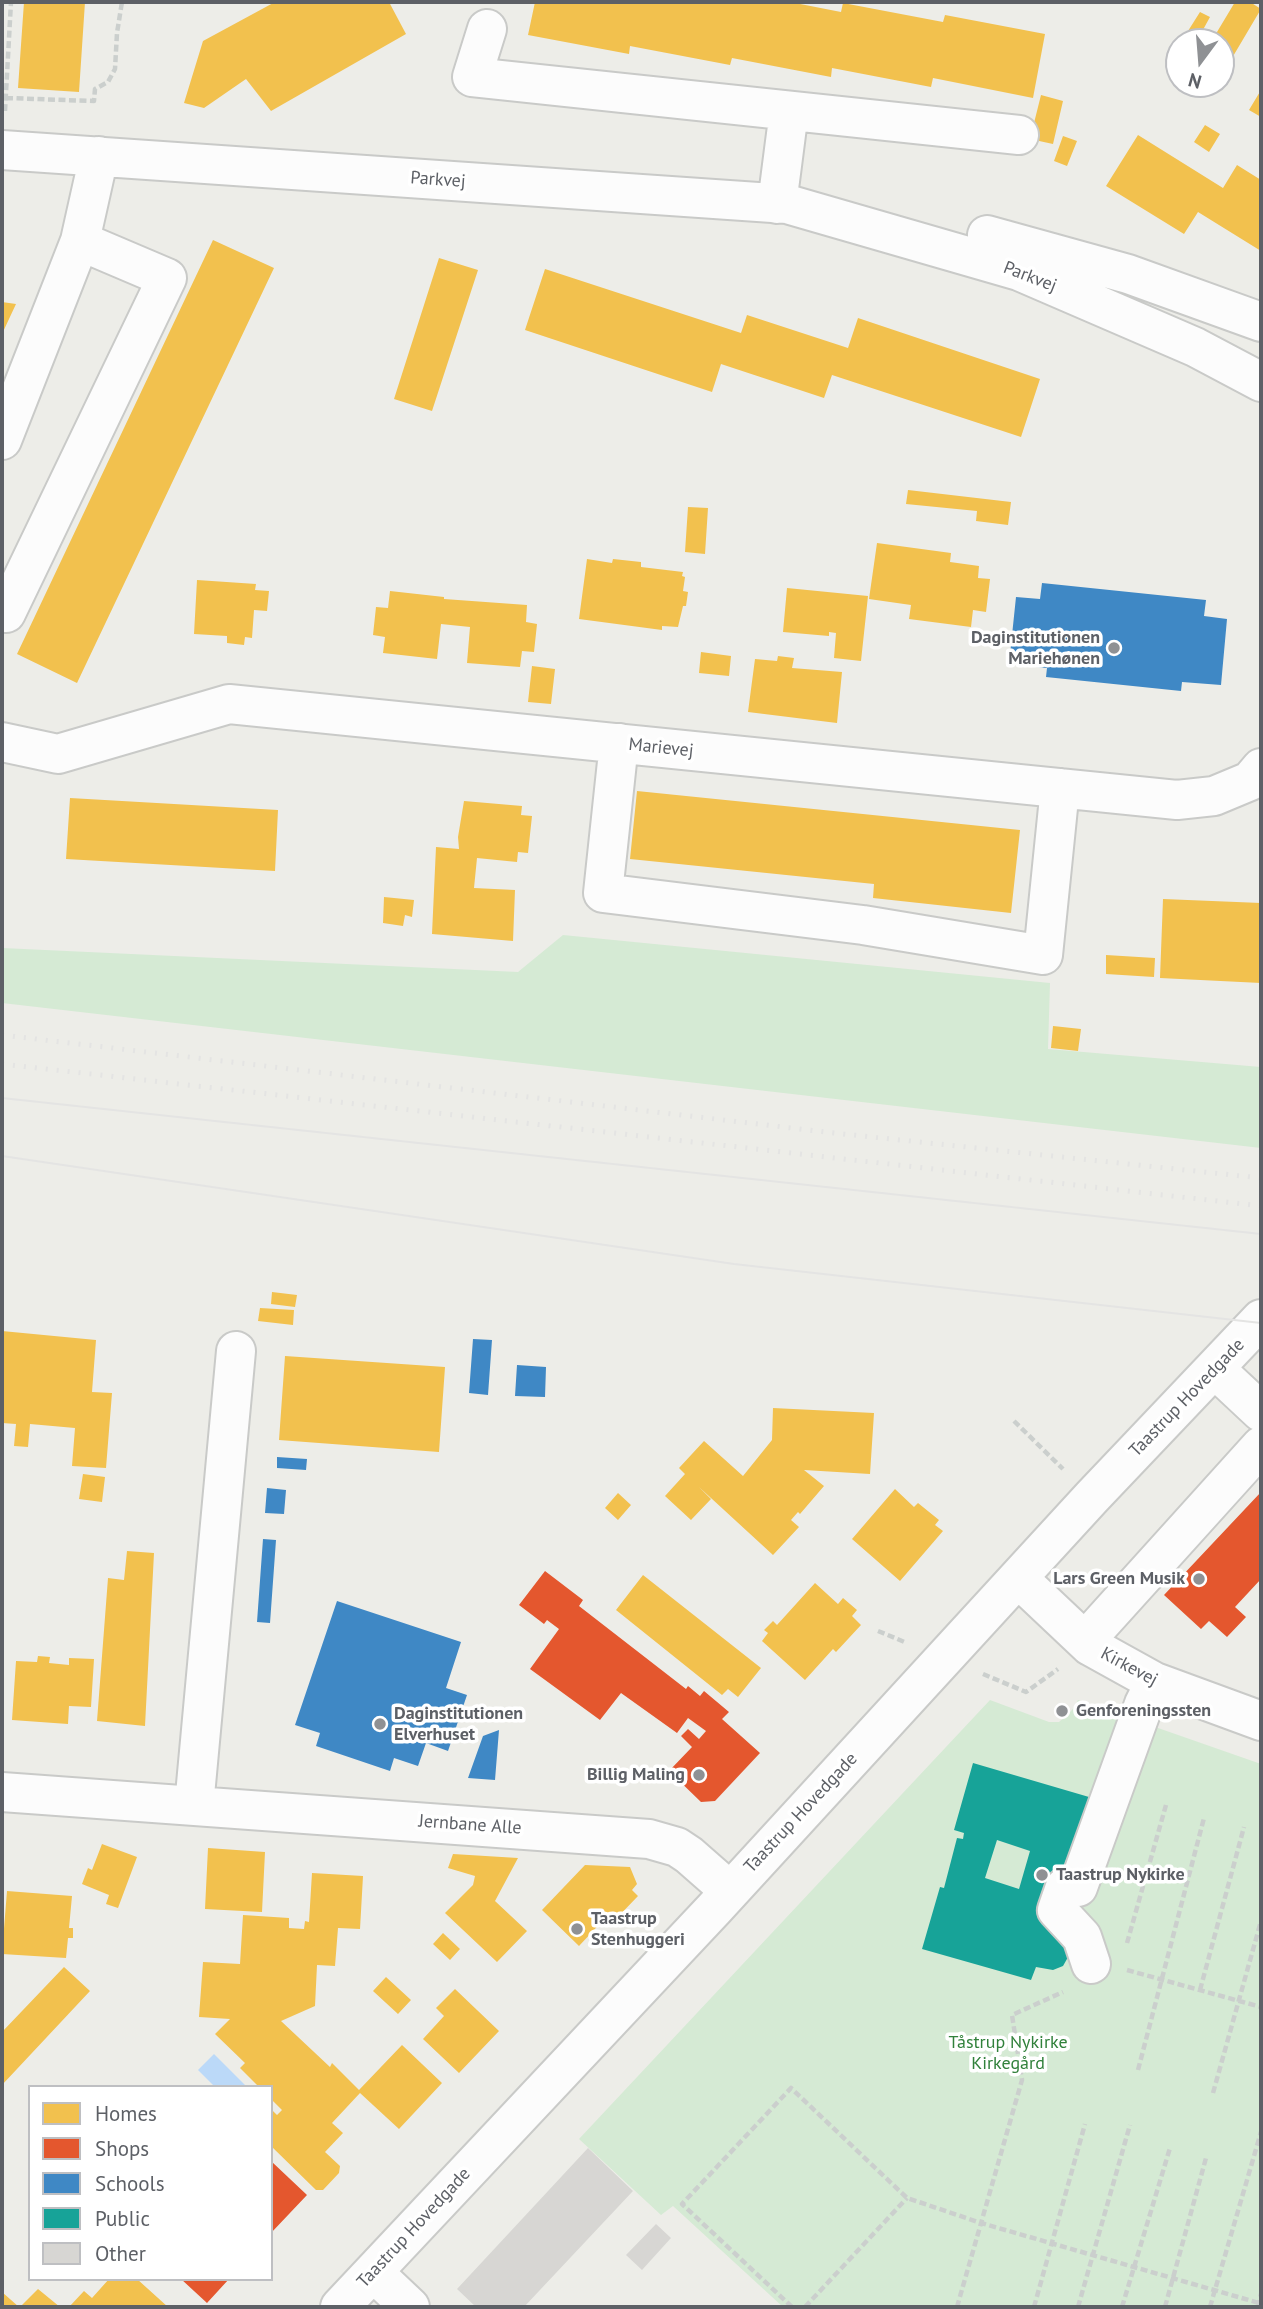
<!DOCTYPE html>
<html>
<head>
<meta charset="utf-8">
<style>
	body { margin:0 }
	#map { position:relative; width:1263px; height:2309px; overflow:hidden; background:#edede8; font-family:"PT Sans",sans-serif }
	canvas { display:block }
	.frame { position:absolute; inset:0; border:4px solid #5d6066; pointer-events:none }
	.legend { position:absolute; left:28px; top:2085px; width:245px; height:196px; box-sizing:border-box; background:#fff; border:2px solid #bebfc2; margin:0; padding:9px 12px; list-style:none; font-size:21px; color:#5d6066 }
	.legend li { display:flex; align-items:center; gap:14px; height:35px }
	.legend b { width:35px; border:2px solid #bebfc2 }
	.north { position:absolute; left:1165px; top:28px; width:70px; height:70px; box-sizing:border-box; background:#fff; border:2px solid #bebfc2; border-radius:50%; rotate:196deg; font-size:19px; font-weight:700; line-height:28px; text-align:center; color:#5d6066 }
	.north::after { content:''; display:block; margin:auto; width:24px; height:32px; background:#8f9194; clip-path:polygon(50% 0,100% 100%,50% 72%,0 100%) }
</style>
</head>
<body>
<div id="map">
<canvas width="1263" height="2309"></canvas>
<div class="frame"></div>
<ul class="legend">
<li><b style="height:19px;background:#f2c14e"></b>Homes</li>
<li><b style="height:19px;background:#e4572e"></b>Shops</li>
<li><b style="height:19px;background:#3f88c5"></b>Schools</li>
<li><b style="height:19px;background:#17a398"></b>Public</li>
<li><b style="height:19px;background:#d7d6d3"></b>Other</li>
</ul>
<div class="north">N</div>
</div>
<script>
const ctx = document.querySelector('canvas').getContext('2d');
ctx.lineJoin = 'round';
function fillPath(path, color) {
  ctx.fillStyle = color;
  ctx.fill(path, 'evenodd');
}
function toPath(rows) {
  const path = new Path2D();
  for (const r of rows) {
    path.moveTo(r[0], r[1]);
    for (let i = 2; i < r.length; i += 2) path.lineTo(r[i], r[i + 1]);
  }
  return path;
}
function strokePath(path, color, width, dash) {
  ctx.strokeStyle = color;
  ctx.lineWidth = width;
  ctx.lineCap = dash ? 'butt' : 'round';
  ctx.setLineDash(dash || []);
  ctx.stroke(path);
}
function write(font, color, halo, rows, align = 'center') {
  ctx.font = font + ' "PT Sans",sans-serif';
  ctx.lineWidth = 7;
  ctx.setLineDash([]);
  ctx.textBaseline = 'middle';
  ctx.strokeStyle = halo;
  ctx.fillStyle = color;
  for (const [text, x, y, turn = 0] of rows) {
    ctx.save();
    ctx.translate(x, y);
    ctx.rotate((+turn || 0) * Math.PI / 180);
    ctx.textAlign = isNaN(turn) ? turn : align;
    if (halo) ctx.strokeText(text, 0, 0);
    ctx.fillText(text, 0, 0);
    ctx.restore();
  }
}
const green = toPath([
	[563,935,1050,983,1048,1049,1261,1067,1261,1148,2,1003,2,948,518,972],
	[990,1700,1049,1722,1059,1722,1072,1710,1078,1700,1261,1764,1261,2307,783,2307,673,2206,661,2215,579,2139]
]);
const water = toPath([
	[214,2054,246,2086,215,2087,198,2070]
]);
const homes = toPath([
	[24,2,85,2,79,92,18,88],
	[275,2,389,2,406,34,271,111,246,79,204,108,184,103,203,41],
	[535,2,790,2,841,12,843,3,943,22,945,15,1045,34,1033,98,933,78,931,87,832,68,831,77,732,58,730,65,630,46,629,54,528,35],
	[1235,2,1250,2,1261,9,1232,58,1221,51,1221,42,1211,42],
	[1200,12,1210,17,1199,37,1188,31],
	[1261,90,1261,117,1249,110],
	[1041,95,1063,101,1053,144,1030,139],
	[1205,125,1220,134,1209,152,1194,142],
	[1138,135,1223,188,1237,165,1261,180,1261,251,1198,212,1184,234,1106,186],
	[1063,136,1077,141,1067,166,1054,161],
	[213,240,274,268,77,683,17,654],
	[439,258,478,270,432,411,394,399],
	[545,269,741,333,747,315,848,348,858,318,1040,379,1021,437,832,375,824,398,721,364,712,392,525,330],
	[2,302,16,304,2,334],
	[908,490,1011,502,1008,525,976,521,977,511,906,504],
	[688,507,708,508,705,554,685,552],
	[877,543,951,553,950,562,979,566,978,578,990,579,986,612,973,610,971,627,909,619,911,605,869,599],
	[587,559,612,563,613,559,641,562,641,567,683,572,682,576,685,577,683,591,688,592,686,606,683,606,678,627,662,626,662,630,579,619],
	[197,580,256,584,255,590,269,591,267,611,254,610,252,638,245,637,244,645,227,643,227,636,194,634],
	[787,588,868,596,861,661,834,658,836,633,829,632,829,636,783,632],
	[390,591,444,597,444,599,527,605,526,622,537,624,534,652,522,651,520,667,467,663,470,627,441,624,437,659,383,653,385,637,373,635,376,607,388,608],
	[701,652,731,656,729,676,699,673],
	[778,656,794,658,792,668,842,672,837,723,748,712,755,659,777,661],
	[532,666,555,669,551,704,528,702],
	[637,791,1020,830,1011,913,873,898,874,884,630,859],
	[70,798,278,810,275,871,66,859],
	[464,801,522,806,521,815,532,816,528,853,518,852,517,862,477,858,474,888,515,890,513,941,432,934,436,847,459,849,458,837],
	[384,897,414,900,412,917,405,915,403,926,383,923],
	[1163,899,1261,903,1261,983,1160,978],
	[1106,955,1155,958,1154,977,1106,974],
	[1053,1026,1081,1029,1078,1051,1051,1048],
	[272,1292,297,1295,295,1307,271,1304],
	[260,1308,294,1310,293,1325,258,1321],
	[2,1331,96,1340,92,1392,112,1393,106,1468,72,1466,75,1428,30,1424,28,1447,14,1446,16,1424,2,1423],
	[285,1356,445,1367,439,1452,279,1440],
	[773,1408,874,1413,870,1474,804,1470,824,1486,800,1514,798,1512,791,1520,799,1527,773,1555,699,1487,711,1499,691,1520,665,1496,685,1474,679,1468,704,1441,743,1476,772,1440],
	[83,1474,105,1477,102,1502,79,1499],
	[895,1489,914,1507,918,1503,939,1520,935,1525,943,1531,900,1581,852,1539],
	[618,1493,631,1505,618,1520,605,1508],
	[127,1551,154,1553,145,1726,97,1721,108,1578,124,1580],
	[643,1575,761,1668,738,1697,728,1689,722,1695,616,1610],
	[815,1583,838,1604,843,1598,857,1610,852,1616,861,1625,836,1652,833,1649,805,1680,762,1641,768,1633,764,1630,773,1621,777,1625],
	[38,1656,50,1657,49,1663,69,1665,69,1658,94,1659,91,1707,69,1706,68,1724,12,1720,16,1661,37,1662],
	[102,1844,137,1857,118,1908,106,1904,109,1895,82,1884,88,1868,92,1870],
	[208,1848,265,1852,262,1912,205,1909],
	[453,1854,518,1858,495,1901,527,1931,497,1962,445,1913,473,1885,475,1876,448,1868],
	[585,1865,630,1867,637,1884,632,1890,638,1896,614,1921,608,1915,579,1946,542,1910],
	[312,1873,363,1876,360,1929,338,1928,335,1966,317,1965,315,2006,281,2021,330,2067,332,2063,359,2090,402,2045,442,2083,399,2129,360,2093,332,2123,343,2133,325,2152,340,2166,339,2173,323,2190,316,2190,271,2146,271,2109,277,2115,282,2110,271,2099,271,2087,259,2087,240,2068,245,2063,215,2034,230,2019,199,2017,203,1962,240,1964,243,1915,289,1918,289,1928,304,1929,305,1921,309,1922],
	[7,1891,72,1896,69,1928,73,1928,73,1938,68,1938,66,1958,2,1954],
	[443,1933,460,1949,450,1960,433,1944],
	[64,1967,90,1991,2,2085,2,2032],
	[386,1977,411,2000,398,2014,373,1991],
	[455,1989,499,2031,459,2073,423,2039,444,2016,436,2008],
	[109,2279,137,2279,168,2307,69,2307,84,2291,92,2298],
	[38,2289,60,2307,20,2307],
	[2,2292,19,2307,2,2307]
]);
const shops = toPath([
	[1261,1492,1261,1579,1235,1607,1246,1617,1227,1637,1209,1621,1201,1629,1164,1595],
	[545,1571,583,1600,579,1606,686,1689,688,1686,700,1696,704,1691,729,1712,722,1719,760,1753,715,1801,701,1802,669,1771,692,1747,681,1736,688,1729,699,1739,706,1731,688,1718,677,1733,621,1693,600,1720,530,1669,559,1629,547,1620,544,1624,519,1605],
	[271,2161,307,2195,271,2233],
	[181,2279,229,2279,207,2303]
]);
const schools = toPath([
	[1042,583,1206,600,1204,616,1227,619,1221,685,1182,682,1181,691,1046,677,1047,668,1009,664,1016,597,1040,599],
	[473,1339,492,1340,488,1395,469,1393],
	[517,1365,546,1367,545,1397,515,1396],
	[277,1457,307,1459,306,1470,277,1468],
	[267,1488,286,1490,284,1514,265,1513],
	[263,1539,276,1540,270,1623,257,1622],
	[337,1601,461,1642,446,1688,467,1695,448,1751,426,1743,418,1766,394,1758,390,1771,316,1746,320,1733,295,1725],
	[499,1730,495,1780,468,1778,483,1736]
]);
const public = toPath([
	[973,1763,1089,1797,1070,1861,1066,1860,1057,1890,1072,1950,1063,1966,1053,1970,1036,1967,1031,1980,922,1949,940,1887,944,1888,957,1838,963,1839,964,1833,954,1830],
	[997,1840,1030,1851,1019,1889,985,1878]
]);
const building = toPath([
	[588,2148,633,2191,524,2307,476,2307,457,2289],
	[656,2224,671,2238,642,2270,626,2255]
]);
const path = toPath([
	[6,98,94,101,95,89,108,82,115,69,117,33,122,2],
	[5,111,11,2],
	[1014,1421,1063,1469],
	[878,1631,907,1643],
	[983,1674,1026,1692,1058,1669],
	[1127,1943,1166,1805],
	[1127,1970,1261,2007],
	[1200,1990,1244,1827],
	[1138,2070,1204,1818],
	[1213,2093,1261,1921],
	[792,2307,682,2204,791,2088,907,2198,981,2223,1259,2303],
	[805,2307,907,2198],
	[957,2307,1022,2080,1012,2015,1063,1992],
	[1034,2307,1085,2124],
	[1078,2307,1130,2125],
	[1122,2307,1170,2148],
	[1165,2307,1206,2158],
	[1210,2307,1261,2132],
	[1258,2307,1261,2294]
]);
const minor = toPath([
	[487,29,472,77,1019,135],
	[2,150,787,204,1019,271,1195,347,1261,382],
	[777,204,789,111],
	[987,235,1128,274,1261,322],
	[2,440,80,241,99,156],
	[6,613,167,278,80,241],
	[2,742,58,754,229,704,1177,800,1214,796,1250,781,1261,768],
	[619,743,603,893,863,925,1043,955,1060,788],
	[1215,1369,1261,1412],
	[1019,1579,1090,1646,1155,1682,1261,1721],
	[1090,1646,1094,1631,1261,1446],
	[2,1792,649,1839,677,1847,689,1855,730,1891],
	[194,1806,236,1351],
	[1091,1964,1082,1937,1057,1910,1065,1887,1078,1887,1144,1704,1155,1682],
	[373,2272,410,2307],
	[340,2307,714,1909,1092,1497,1261,1319]
]);
const tram = toPath([
	[2,1098,1261,1234],
	[2,1156,734,1264,1261,1323]
]);
const rail = toPath([
	[2,1035,834,1133,1261,1178],
	[2,1064,1261,1206]
]);
const markers = [
	[1114,648,7,"#8f9194"],
	[1199,1579,7,"#8f9194"],
	[1062,1711,7,"#8f9194"],
	[380,1724,7,"#8f9194"],
	[699,1775,7,"#8f9194"],
	[1042,1875,7,"#8f9194"],
	[577,1929,7,"#8f9194"]
];
const streetNames = [
	["Parkvej",438,180,4],
	["Parkvej",1030,277,21],
	["Marievej",661,748,6],
	["Taastrup Hovedgade",1187,1398,-46],
	["Kirkevej",1129,1667,28],
	["Taastrup Hovedgade",801,1813,-47],
	["Jernbane Alle",470,1825,4],
	["Taastrup Hovedgade",414,2228,-47]
];
const poiNames = [
	["Daginstitutionen",1100,638,"right"],
	["Mariehønen",1100,659,"right"],
	["Lars Green Musik",1185,1579,"right"],
	["Genforeningssten",1076,1711],
	["Daginstitutionen",394,1714],
	["Elverhuset",394,1735],
	["Billig Maling",685,1775,"right"],
	["Taastrup Nykirke",1056,1875],
	["Taastrup",591,1919],
	["Stenhuggeri",591,1940]
];
const parkNames = [
	["Tåstrup Nykirke",1008,2043],
	["Kirkegård",1008,2064]
];
fillPath(green, '#d5ead4');
fillPath(water, '#bbd9f8');
fillPath(homes, '#f2c14e');
fillPath(shops, '#e4572e');
fillPath(schools, '#3f88c5');
fillPath(public, '#17a398');
fillPath(building, '#d7d6d3');
strokePath(minor, '#c9cac8', 42);
strokePath(path, '#cbcfcd', 4.5, [7, 3.5]);
strokePath(minor, '#fcfcfc', 38);
strokePath(tram, '#e4e4e3', 2);
strokePath(rail, '#e4e4e3', 5, [2, 9]);
for (const [x, y, r, color] of markers) {
  const dot = new Path2D();
  dot.arc(x, y, r, 0, 2 * Math.PI);
  ctx.fillStyle = color;
  ctx.fill(dot);
  strokePath(dot, '#fff', 2.5);
}
write('18px', '#5d6066', '#fff', streetNames);
write('bold 18px', '#5d6066', '#fff', poiNames, 'left');
write('18px', '#31813b', '#fff', parkNames);
</script>
</body>
</html>
